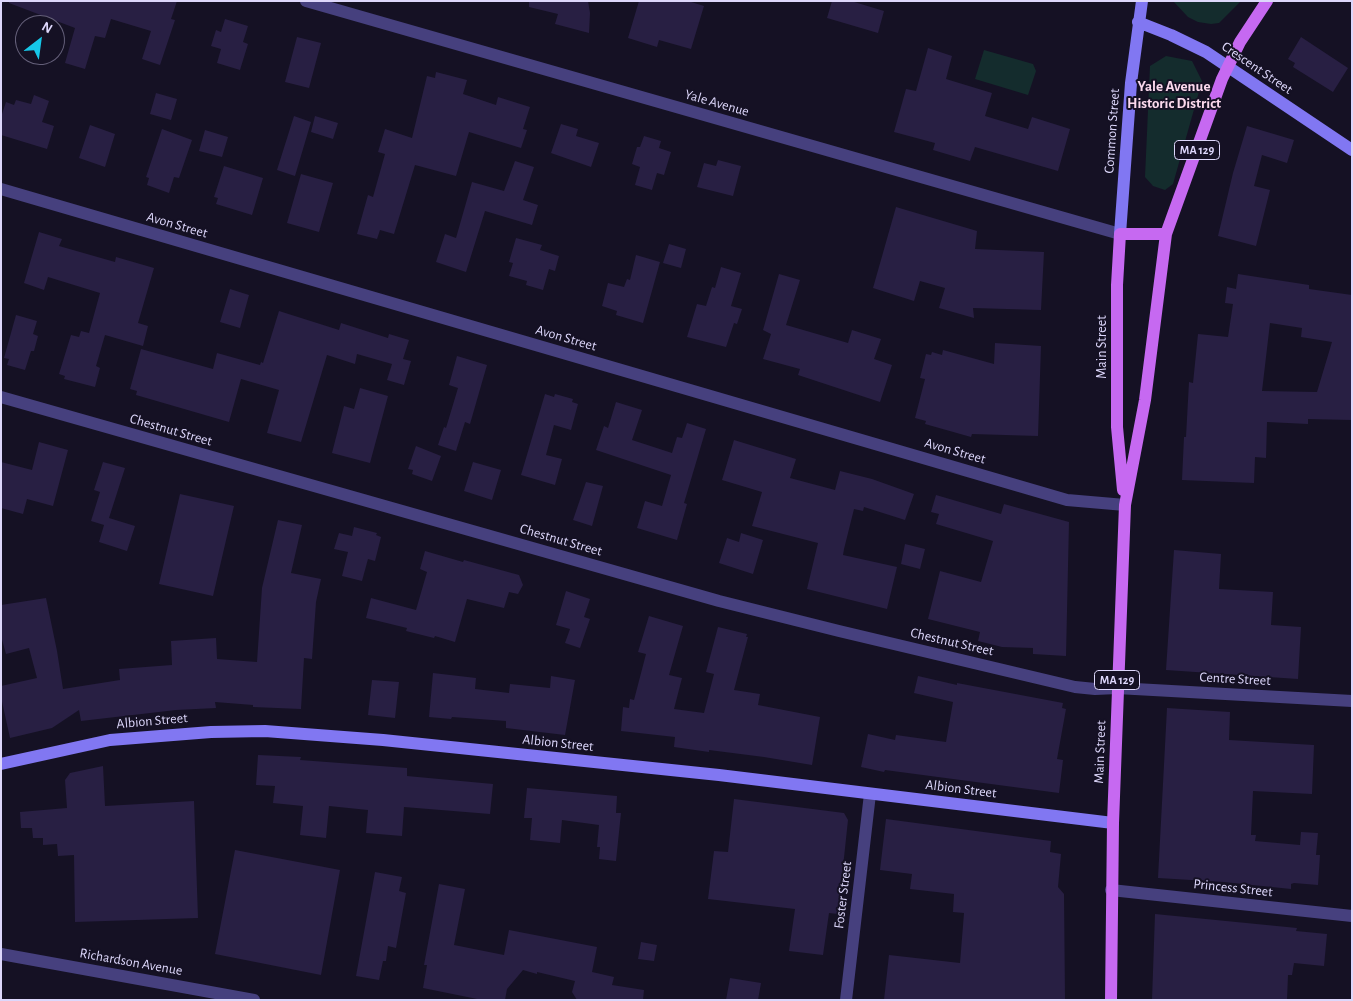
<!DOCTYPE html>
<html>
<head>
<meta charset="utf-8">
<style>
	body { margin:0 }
	#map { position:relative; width:1353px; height:1001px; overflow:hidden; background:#151124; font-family:"Alegreya Sans",sans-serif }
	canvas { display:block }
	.frame { position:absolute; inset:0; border:2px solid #ddd7fb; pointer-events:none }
	.north { position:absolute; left:15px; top:15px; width:50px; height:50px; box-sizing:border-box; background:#151124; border:1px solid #65607a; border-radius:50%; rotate:30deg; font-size:14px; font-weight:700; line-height:20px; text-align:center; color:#ddd7fb }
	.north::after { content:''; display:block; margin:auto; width:18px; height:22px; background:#16c7e8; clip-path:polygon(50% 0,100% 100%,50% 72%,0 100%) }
</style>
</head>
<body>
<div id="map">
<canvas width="1353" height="1001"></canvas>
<div class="frame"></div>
<div class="north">N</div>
</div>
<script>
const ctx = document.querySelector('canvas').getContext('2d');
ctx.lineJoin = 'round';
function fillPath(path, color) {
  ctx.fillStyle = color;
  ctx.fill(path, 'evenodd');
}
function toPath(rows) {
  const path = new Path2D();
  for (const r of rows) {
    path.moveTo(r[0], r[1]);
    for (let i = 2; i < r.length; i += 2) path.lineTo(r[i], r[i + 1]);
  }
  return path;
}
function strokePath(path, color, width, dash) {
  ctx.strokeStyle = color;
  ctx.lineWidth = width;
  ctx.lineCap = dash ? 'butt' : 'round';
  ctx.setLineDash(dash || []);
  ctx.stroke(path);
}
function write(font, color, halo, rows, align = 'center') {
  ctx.font = font + ' "Alegreya Sans",sans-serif';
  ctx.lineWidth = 4;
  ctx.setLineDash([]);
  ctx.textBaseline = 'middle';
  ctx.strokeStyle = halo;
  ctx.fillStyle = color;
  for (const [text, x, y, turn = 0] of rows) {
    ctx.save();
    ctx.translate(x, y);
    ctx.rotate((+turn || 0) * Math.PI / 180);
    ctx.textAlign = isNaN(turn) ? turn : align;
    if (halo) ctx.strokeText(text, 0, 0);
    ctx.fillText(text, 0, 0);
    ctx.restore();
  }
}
const green = toPath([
	[1173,1,1241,1,1219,23,1211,24,1198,22,1188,17],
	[984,50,1033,64,1036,71,1028,95,975,79],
	[1166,56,1192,61,1202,81,1173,184,1165,190,1153,186,1145,177,1150,66]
]);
const building = toPath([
	[9,1,177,1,171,19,175,20,160,65,142,59,151,31,111,19,105,38,95,36,85,69,65,63,75,28,9,3],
	[529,1,588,1,590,13,589,33,555,24,558,14,529,7],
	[639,1,688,1,704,6,691,49,659,40,657,47,628,38],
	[832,1,851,1,884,11,878,33,827,18],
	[225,19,248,26,243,42,248,44,240,70,217,63,221,49,211,46,216,30,221,32],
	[297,37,321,43,309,88,285,82],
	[1301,37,1348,68,1333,92,1293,67,1295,63,1288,59],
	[928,48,952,56,946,79,992,93,985,116,1028,129,1032,117,1070,129,1058,171,975,147,970,161,933,150,935,143,894,132,906,89,916,91],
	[436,72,467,80,463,94,496,105,498,97,530,107,523,129,527,130,521,148,469,132,456,176,415,165,394,234,380,230,377,239,357,234,368,195,373,197,385,154,378,152,385,129,412,138,427,76,435,78],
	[156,93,177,99,171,120,150,114],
	[34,95,49,101,42,122,54,126,47,149,1,135,1,117,6,102,14,105,16,100,31,104],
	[294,116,311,122,295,176,277,170],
	[315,116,338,123,333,139,311,132],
	[561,124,578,129,576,136,599,143,591,167,551,153],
	[90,125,115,134,105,167,79,158],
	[1247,126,1294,140,1287,163,1262,155,1254,186,1270,190,1256,246,1218,236,1233,173],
	[162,129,192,140,179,178,174,177,169,193,147,185,149,178,146,177],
	[205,130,228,137,222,157,199,151],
	[644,136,661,141,659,148,671,152,664,175,657,173,652,190,635,185,640,167,632,164,637,147,640,147],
	[718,160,741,166,733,196,697,187,704,163,716,166],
	[515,161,534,167,523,200,538,205,532,225,485,211,466,272,436,262,445,234,456,238,472,182,504,191],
	[224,166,263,178,252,215,216,204,218,198,214,197],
	[301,174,333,183,319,232,287,223],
	[896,207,977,231,975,249,1044,252,1041,310,973,308,974,318,939,308,945,288,920,281,914,301,873,288],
	[39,232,62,239,59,246,115,262,116,257,154,268,138,323,148,326,143,346,105,335,96,366,100,368,95,387,64,379,65,376,59,374,71,335,79,337,81,331,89,333,100,293,48,277,44,290,24,283],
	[516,238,542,245,540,250,559,256,555,271,549,269,543,290,526,285,527,281,509,276,513,263,509,262],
	[669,244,686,249,681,268,663,263],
	[636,255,660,262,643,323,616,315,617,311,602,306,608,283,624,287,627,279,630,280],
	[721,267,741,273,731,306,742,309,737,324,734,323,726,347,687,337,697,304,706,306,712,287,715,288],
	[779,274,800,280,786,325,848,343,852,330,881,339,874,359,892,365,880,402,798,375,800,369,763,359,771,334,763,330],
	[1238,274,1309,285,1309,289,1352,295,1352,420,1308,419,1308,424,1267,422,1266,458,1255,457,1254,483,1182,480,1184,437,1186,437,1189,382,1193,383,1198,334,1228,337,1233,304,1225,303,1227,287,1236,289],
	[1270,323,1302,328,1301,337,1332,342,1317,392,1262,391],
	[230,289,249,295,240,328,220,322],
	[279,311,339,330,341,323,388,338,389,334,409,340,403,359,411,361,404,385,387,380,392,364,357,354,355,364,327,355,301,442,267,433,279,390,241,379,229,422,136,395,137,391,130,389,141,349,213,369,217,353,260,365,261,362,263,363],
	[16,315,37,321,33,334,38,336,34,351,31,351,25,370,7,365,9,359,4,358],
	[995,343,1041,346,1038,436,972,434,971,437,925,424,926,421,915,418,925,379,920,378,926,354,931,355,932,352,942,355,943,350,994,364],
	[457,356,487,365,470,424,465,422,456,451,438,445,444,427,446,428,458,388,449,385],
	[360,388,388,396,370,463,332,453,344,406,354,409],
	[545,394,554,397,555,394,573,399,572,402,578,404,571,430,554,425,546,455,562,459,555,485,521,475],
	[616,402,642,410,632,440,672,453,677,437,682,438,687,423,706,429,684,503,687,504,677,540,637,528,645,501,662,506,671,475,596,450,604,426,608,428],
	[734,440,796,459,790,478,835,490,840,471,872,479,914,494,905,520,864,507,863,511,854,509,844,549,843,555,897,567,887,609,807,589,818,543,752,526,762,492,722,480],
	[39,442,68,450,53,506,27,499,23,514,1,508,1,462,32,470],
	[416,446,441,456,432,481,412,474,413,470,408,469],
	[103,462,125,468,109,518,135,526,127,551,99,542,104,525,91,521,100,492,94,490],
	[473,462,501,470,492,500,464,491],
	[586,482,603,486,592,526,573,520],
	[180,494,234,506,213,596,159,584],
	[936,495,1001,514,1004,504,1069,522,1066,656,1033,654,1033,648,1002,647,978,641,980,632,928,619,940,571,981,582,993,541,936,524,939,514,931,512],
	[278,520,302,525,291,573,321,579,316,602,312,659,304,658,301,709,253,707,253,705,215,702,216,708,176,710,81,721,79,710,52,728,10,738,1,697,1,686,37,678,29,648,6,654,1,636,1,605,46,598,57,651,63,689,120,680,119,669,172,665,171,641,216,638,217,659,257,662,262,588],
	[354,527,377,533,376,535,381,537,375,561,368,559,362,581,342,576,348,552,334,549,339,533,352,536],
	[741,533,763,540,753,574,719,563,727,538,739,542],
	[905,544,925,549,920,569,901,564],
	[1174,550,1221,554,1219,589,1273,592,1271,625,1301,627,1298,679,1166,670],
	[425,551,463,562,464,560,519,575,523,585,518,594,509,592,504,608,467,599,455,642,435,636,434,638,406,631,407,628,366,618,371,598,416,610,427,572,420,569],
	[566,591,590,599,584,617,590,619,580,648,565,643,570,629,556,625],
	[649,616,683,626,669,675,682,678,674,709,704,713,714,674,706,672,718,627,747,634,746,637,748,637,734,690,760,694,758,705,820,717,812,765,764,757,709,750,709,752,674,747,675,737,621,731,623,707,629,708,630,699,634,700,646,654,638,652],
	[433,673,476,678,475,689,509,693,510,684,550,688,551,676,575,680,565,735,506,728,506,721,452,717,451,719,429,717],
	[918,676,957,685,957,683,1063,703,1062,708,1066,709,1057,759,1063,760,1059,793,885,770,884,772,861,767,868,734,895,740,896,735,946,742,953,702,914,693],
	[372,680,399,682,395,718,368,715],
	[1167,708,1230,712,1229,740,1314,745,1312,794,1253,791,1251,835,1256,835,1255,841,1300,845,1301,832,1318,833,1316,855,1320,855,1318,885,1294,883,1291,884,1291,889,1224,882,1158,878],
	[258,755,301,757,300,760,407,768,407,776,493,784,490,814,404,807,402,836,366,833,368,810,329,806,326,838,300,835,303,806,273,803,275,786,256,785],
	[103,766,105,806,194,801,198,918,75,922,74,855,58,856,57,844,43,845,43,838,33,838,32,828,21,828,20,812,67,808,65,780,70,773],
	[527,788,617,796,616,813,621,813,616,861,599,859,600,847,597,847,599,825,562,820,560,843,530,840,532,818,524,818],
	[734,799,844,813,848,820,838,914,829,913,823,955,789,951,795,909,708,899,714,851,728,852],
	[886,819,1051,841,1050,852,1061,854,1058,887,1064,894,1065,1000,884,1000,889,955,960,963,964,913,953,912,954,894,910,889,912,874,880,870],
	[235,850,340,870,321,975,215,954],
	[375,872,402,877,399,891,406,893,396,948,388,946,386,961,383,961,379,980,356,976],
	[439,884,465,889,454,945,504,955,509,930,597,947,592,972,614,977,612,985,644,990,643,1000,577,1000,572,992,575,981,537,972,537,974,523,970,507,989,505,1000,482,1000,423,988,427,965,424,965],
	[1155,914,1297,928,1296,931,1327,934,1324,966,1294,963,1292,975,1288,975,1287,1000,1152,1000],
	[641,942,657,945,654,961,638,959],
	[730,978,761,983,758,1000,726,1000]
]);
const street = toPath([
	[306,1,1120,234],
	[1,189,1067,500,1125,505],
	[1,397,719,601,839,631,1075,687,1095,689,1117,688,1352,701],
	[1111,890,1352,916],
	[1,954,254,1000],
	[846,1000,870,794]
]);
const secondary = toPath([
	[1138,22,1171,35,1206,52,1352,150],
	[1120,234,1131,83,1142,1],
	[1,764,110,740,211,732,265,731,383,740,719,775,1113,823]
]);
const primary = toPath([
	[1123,490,1117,427,1117,285,1120,234,1166,234],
	[1111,1000,1113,823,1125,505,1145,400,1166,234,1222,79,1240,42,1267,1]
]);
const shields = [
	[1197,150,45],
	[1117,680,45]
];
const shieldNames = [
	["MA 129",1197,150],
	["MA 129",1117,680]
];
const streetNames = [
	["Crescent Street",1257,68,34],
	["Yale Avenue",717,103,16],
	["Common Street",1112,131,-86],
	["Avon Street",177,225,16],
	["Avon Street",566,338,16],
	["Main Street",1102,347,-90],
	["Chestnut Street",171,430,16],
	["Avon Street",955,451,16],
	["Chestnut Street",561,540,16],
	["Chestnut Street",952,642,13],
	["Centre Street",1235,679,3],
	["Albion Street",152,721,-5],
	["Albion Street",558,743,6],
	["Main Street",1100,752,-88],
	["Albion Street",961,789,7],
	["Princess Street",1233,888,6],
	["Foster Street",843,895,-83],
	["Richardson Avenue",131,962,10]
];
const neighbourhoodNames = [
	["Yale Avenue",1174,86],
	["Historic District",1174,103]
];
fillPath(green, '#142c2d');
fillPath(building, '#281f43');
strokePath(street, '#46407e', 12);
strokePath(secondary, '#8177f2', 12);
strokePath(primary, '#c669f1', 12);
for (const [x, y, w] of shields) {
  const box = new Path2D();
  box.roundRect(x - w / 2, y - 9.5, w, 19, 4);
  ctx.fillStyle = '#151124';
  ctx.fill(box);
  strokePath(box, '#ddd7fb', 1);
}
write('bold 12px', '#ddd7fb', null, shieldNames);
write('14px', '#ddd7fb', '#151124', streetNames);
write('bold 15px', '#fbd9ed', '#151124', neighbourhoodNames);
</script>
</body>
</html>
